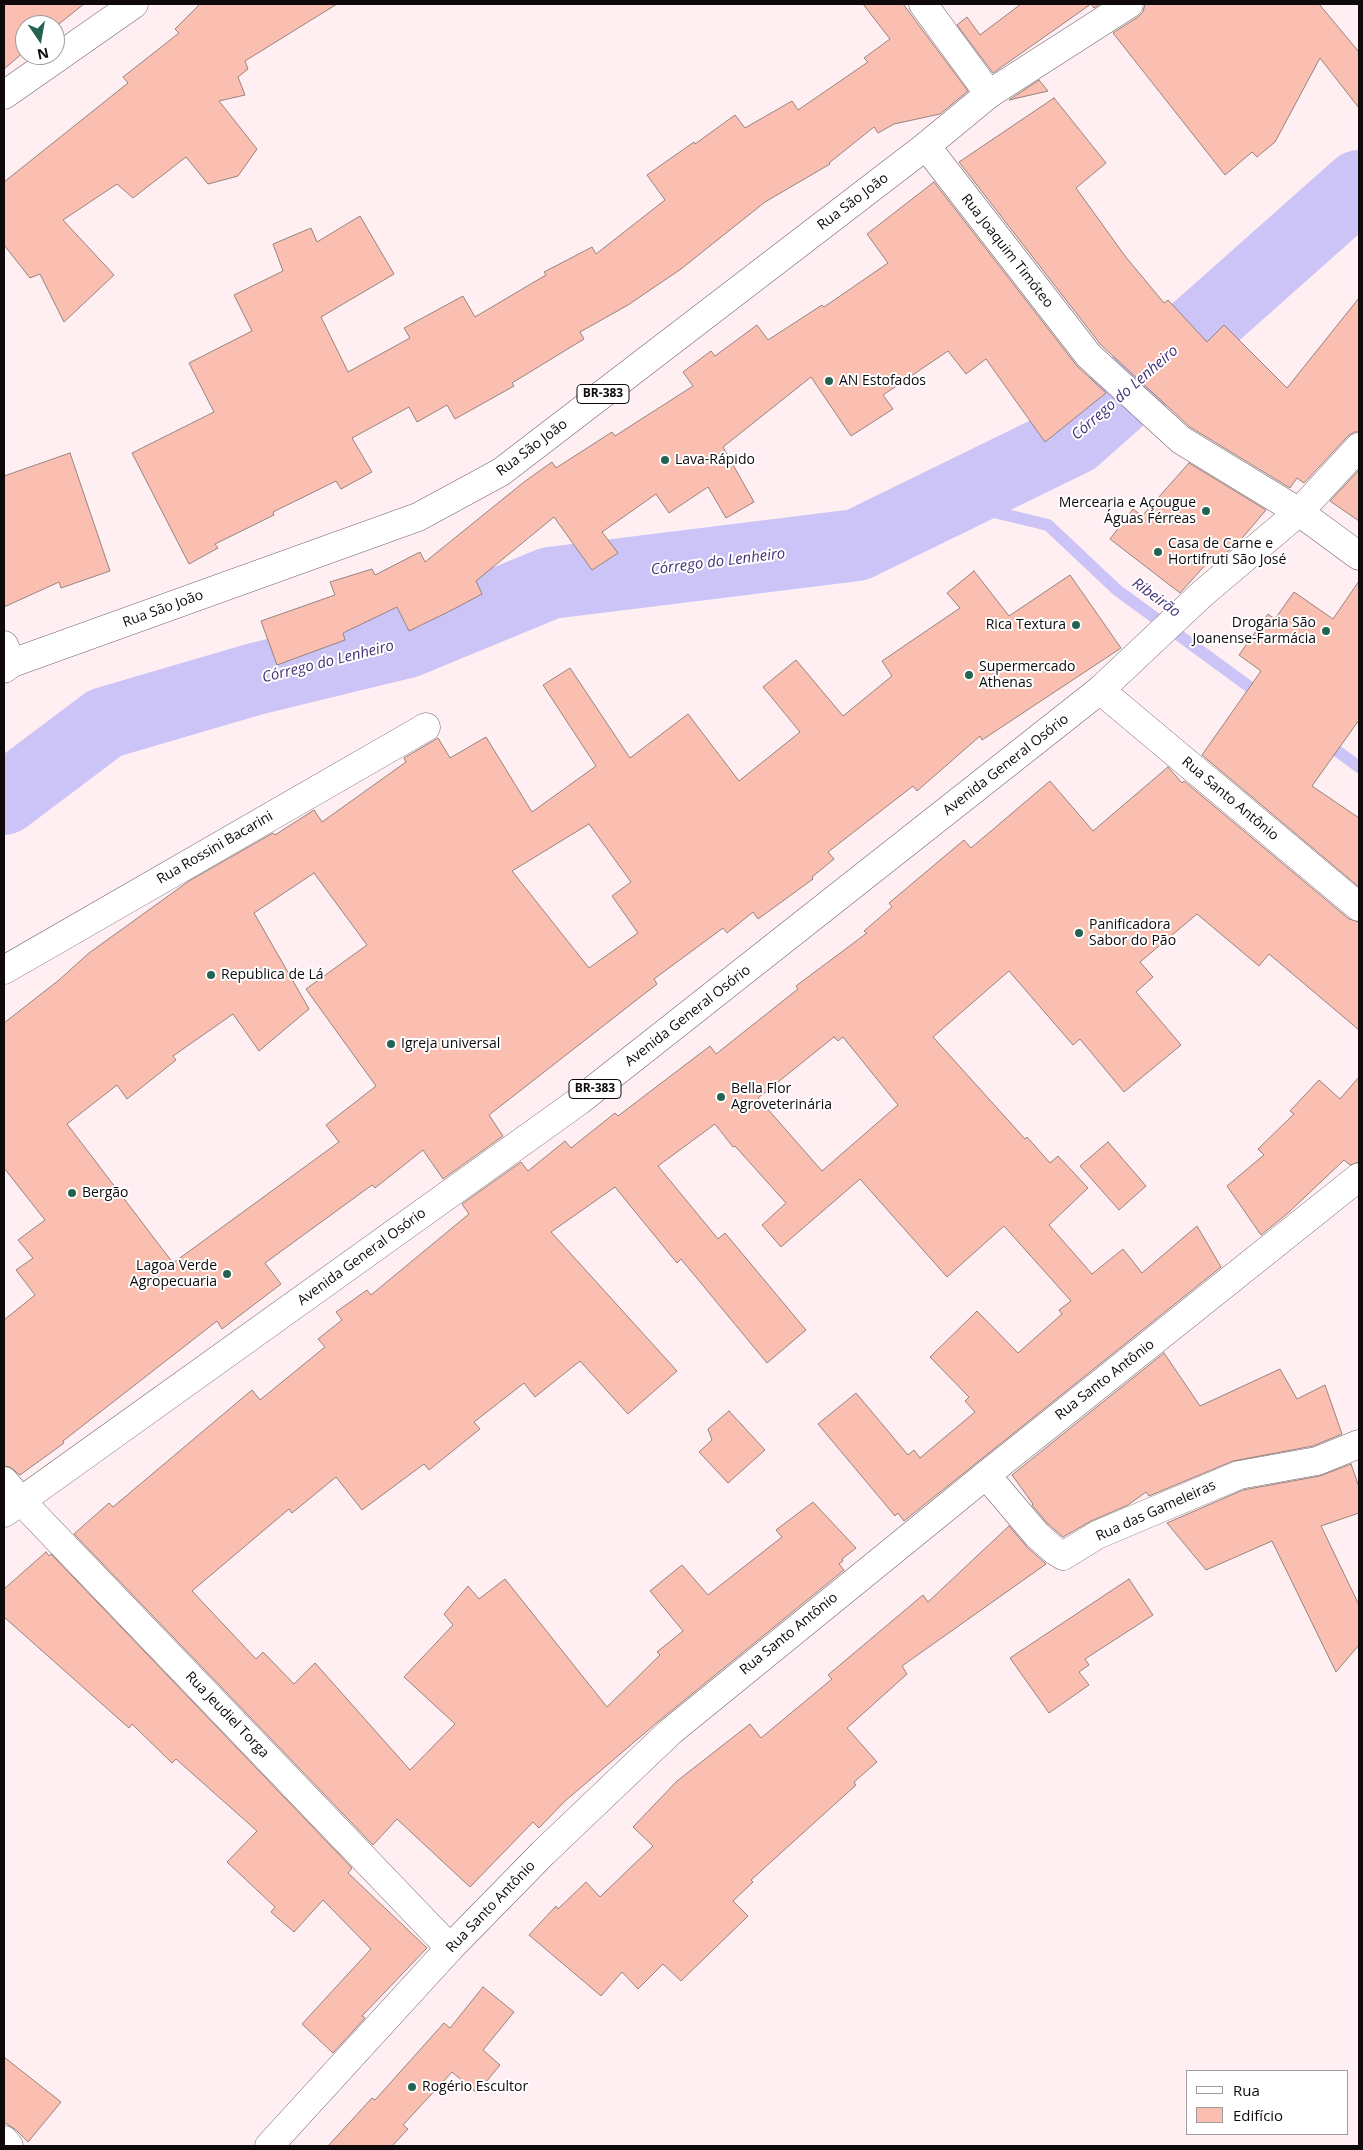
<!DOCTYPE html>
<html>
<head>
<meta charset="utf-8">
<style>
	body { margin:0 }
	#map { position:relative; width:1363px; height:2150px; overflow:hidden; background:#ffeef2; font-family:"Open Sans",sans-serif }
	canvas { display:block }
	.frame { position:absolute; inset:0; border:5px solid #0f090b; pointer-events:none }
	.legend { position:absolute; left:1186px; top:2070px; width:162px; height:65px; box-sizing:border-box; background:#fff; border:1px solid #9f9d9d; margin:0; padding:6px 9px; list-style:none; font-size:15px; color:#0f090b }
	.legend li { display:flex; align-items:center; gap:10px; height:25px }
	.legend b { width:25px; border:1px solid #9f9d9d }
	.north { position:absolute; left:15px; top:15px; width:50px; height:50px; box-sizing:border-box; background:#fff; border:1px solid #9f9d9d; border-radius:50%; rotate:168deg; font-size:14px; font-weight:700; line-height:20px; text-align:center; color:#0f090b }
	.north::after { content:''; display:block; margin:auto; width:18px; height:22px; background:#246351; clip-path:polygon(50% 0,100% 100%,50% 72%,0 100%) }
</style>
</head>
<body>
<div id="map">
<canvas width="1363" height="2150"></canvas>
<div class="frame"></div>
<ul class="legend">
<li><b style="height:6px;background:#fff"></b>Rua</li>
<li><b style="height:14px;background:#fabfb0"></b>Edifício</li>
</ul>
<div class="north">N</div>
</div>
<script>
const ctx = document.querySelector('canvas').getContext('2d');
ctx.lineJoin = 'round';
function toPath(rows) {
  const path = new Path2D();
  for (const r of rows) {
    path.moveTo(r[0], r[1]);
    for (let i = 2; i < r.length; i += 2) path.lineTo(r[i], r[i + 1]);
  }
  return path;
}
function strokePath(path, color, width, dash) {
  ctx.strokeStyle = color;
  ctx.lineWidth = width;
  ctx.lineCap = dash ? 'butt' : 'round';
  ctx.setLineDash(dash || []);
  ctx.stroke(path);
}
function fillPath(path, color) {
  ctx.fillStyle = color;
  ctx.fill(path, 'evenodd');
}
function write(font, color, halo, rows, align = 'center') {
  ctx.font = font + ' "Open Sans",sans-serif';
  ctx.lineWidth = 4;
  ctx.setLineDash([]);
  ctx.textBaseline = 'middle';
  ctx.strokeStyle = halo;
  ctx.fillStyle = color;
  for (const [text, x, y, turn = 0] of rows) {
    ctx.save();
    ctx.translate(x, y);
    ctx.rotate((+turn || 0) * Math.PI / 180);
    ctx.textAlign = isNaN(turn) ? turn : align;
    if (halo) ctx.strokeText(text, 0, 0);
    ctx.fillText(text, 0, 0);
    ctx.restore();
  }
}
const stream = toPath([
	[948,501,1048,525,1117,590,1262,696],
	[1325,742,1359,767]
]);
const river = toPath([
	[4,799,105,723,255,679,407,642,550,583,857,545,1074,439,1359,186]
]);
const building = toPath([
	[4,4,84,4,55,27,55,25,25,25,25,51,4,69,4,4],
	[200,4,337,4,245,61,248,69,238,77,245,95,219,101,257,149,238,176,208,184,186,157,133,198,117,184,63,220,114,275,64,322,40,274,30,278,4,245,4,182,128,83,123,77,179,33,175,29,200,4],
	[863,4,903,4,968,91,940,114,894,124,878,133,874,127,829,163,830,164,765,202,681,269,628,305,580,332,584,339,512,383,514,386,455,419,447,405,417,422,409,407,352,438,372,472,341,489,336,481,273,512,274,515,215,544,218,548,189,564,132,453,214,412,189,363,252,331,234,295,283,271,273,244,311,228,317,242,360,216,394,274,321,317,348,372,410,338,404,328,463,296,475,317,546,275,544,272,573,257,592,247,596,254,665,200,647,175,694,142,695,144,735,115,745,128,792,101,798,110,868,62,864,58,890,39,863,4],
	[1021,4,1100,4,1094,8,1091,4,993,73,957,25,967,17,980,35,1021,4],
	[1145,4,1319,4,1359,52,1359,108,1320,58,1275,142,1257,157,1252,152,1225,175,1113,33,1138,17,1143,12,1145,4],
	[1039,80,1048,91,1009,100,1039,80],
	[1054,98,1106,163,1076,188,1125,256,1164,303,1168,300,1207,342,1224,325,1287,388,1359,298,1359,432,1354,432,1348,436,1304,483,1297,478,1290,488,1190,427,1101,345,959,162,1054,98],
	[934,182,1077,366,1106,393,1045,442,986,359,966,374,948,351,883,395,893,409,851,436,811,377,723,447,754,502,726,518,708,487,669,513,656,494,602,532,618,553,592,570,554,517,476,581,482,594,450,611,409,631,397,607,343,633,345,640,277,665,261,621,335,595,330,582,372,569,375,575,420,552,425,562,524,482,552,462,556,468,612,432,615,436,693,386,683,372,711,351,715,356,757,325,768,340,822,305,824,307,888,263,867,234,934,182],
	[70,453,110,571,61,588,59,582,4,607,4,476,70,453],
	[1189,463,1266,510,1238,543,1213,564,1209,561,1180,593,1110,539,1133,509,1142,516,1189,463],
	[1359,470,1359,521,1330,501,1359,470],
	[974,571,1009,616,1070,575,1121,648,982,740,980,736,917,791,913,786,828,852,834,859,812,877,813,879,758,919,753,912,727,933,723,928,654,979,657,984,489,1115,503,1136,443,1179,423,1150,375,1188,372,1185,265,1263,281,1284,222,1329,217,1321,63,1441,64,1443,20,1475,10,1467,4,1466,4,1320,35,1295,16,1270,33,1258,18,1240,45,1220,4,1168,4,1023,59,980,89,953,189,881,273,833,275,835,314,810,322,822,406,762,404,758,438,738,450,758,486,737,532,812,596,766,543,685,570,668,630,758,688,714,739,781,800,732,763,687,796,660,843,716,892,676,882,661,960,608,947,593,974,571],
	[589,824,631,882,612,896,638,933,589,968,512,871,589,824],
	[314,873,367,945,306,989,376,1086,326,1125,339,1142,173,1263,67,1124,117,1085,127,1099,176,1060,173,1056,233,1014,259,1051,309,1009,254,913,314,873],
	[1359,581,1359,720,1312,786,1359,818,1359,887,1202,755,1261,671,1239,655,1268,614,1275,619,1294,592,1333,619,1359,581],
	[1168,767,1182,783,1184,781,1349,919,1359,922,1359,1030,1269,954,1259,966,1197,914,1140,962,1153,977,1136,992,1181,1045,1124,1092,1080,1039,1073,1045,1009,971,933,1037,1025,1139,1027,1137,1050,1163,1058,1156,1088,1188,1049,1225,1092,1274,1123,1249,1142,1273,1197,1226,1221,1267,904,1521,898,1513,895,1516,818,1424,856,1393,908,1455,914,1450,920,1458,975,1412,965,1401,969,1397,930,1357,977,1311,1018,1353,1062,1314,1059,1310,1071,1301,1004,1226,947,1277,860,1179,781,1247,762,1225,786,1203,735,1146,733,1147,715,1124,658,1166,718,1239,725,1233,806,1330,767,1363,681,1259,677,1263,615,1187,551,1232,677,1371,628,1414,580,1361,535,1397,524,1383,474,1422,480,1429,429,1470,424,1464,362,1510,336,1477,292,1513,289,1509,192,1591,256,1659,263,1652,294,1684,315,1663,410,1770,455,1724,404,1677,453,1625,444,1614,468,1586,479,1599,505,1579,607,1707,660,1655,657,1652,683,1631,650,1591,682,1565,708,1595,782,1537,776,1530,813,1502,856,1548,842,1559,843,1561,839,1564,844,1570,660,1720,565,1801,539,1828,533,1822,470,1887,397,1819,373,1845,74,1534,109,1503,113,1507,252,1390,260,1400,325,1347,318,1339,342,1320,336,1312,367,1290,371,1295,469,1214,462,1204,521,1162,528,1171,565,1141,571,1148,615,1113,618,1116,710,1046,716,1054,798,989,796,986,867,933,864,931,892,907,889,903,964,840,971,848,1050,781,1093,831,1168,767],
	[834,1037,838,1041,843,1037,898,1105,822,1171,758,1098,834,1037],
	[1359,1077,1359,1162,1350,1165,1344,1160,1288,1213,1261,1235,1227,1186,1264,1155,1258,1149,1294,1114,1290,1111,1319,1080,1340,1099,1359,1077],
	[1108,1142,1146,1186,1119,1210,1080,1166,1108,1142],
	[1164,1353,1200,1406,1280,1369,1297,1399,1325,1385,1342,1434,1313,1446,1233,1461,1149,1496,1146,1492,1128,1505,1091,1521,1063,1537,1048,1524,1032,1505,1033,1504,1012,1475,1164,1353],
	[729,1411,765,1450,728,1483,699,1452,712,1440,708,1429,729,1411],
	[1351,1464,1359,1487,1359,1513,1321,1526,1359,1605,1359,1645,1336,1672,1272,1541,1206,1570,1167,1523,1243,1490,1320,1476,1351,1464],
	[1009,1526,1027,1547,1046,1564,902,1666,907,1674,847,1728,877,1762,854,1782,856,1785,751,1880,753,1882,733,1901,748,1916,681,1981,663,1964,638,1989,622,1972,601,1996,529,1935,556,1906,558,1909,586,1882,600,1897,653,1846,633,1827,677,1781,750,1724,761,1738,832,1679,828,1675,923,1595,928,1602,1009,1526],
	[46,1552,49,1556,51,1554,352,1868,348,1873,427,1948,362,2016,365,2018,333,2053,302,2024,371,1949,323,1900,294,1932,271,1912,275,1907,227,1862,257,1831,176,1759,172,1763,132,1724,129,1728,4,1617,4,1589,46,1552],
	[1129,1579,1153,1615,1085,1659,1089,1665,1079,1672,1089,1685,1049,1713,1010,1658,1129,1579],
	[483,1987,514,2012,483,2050,500,2065,477,2093,452,2072,403,2125,408,2129,392,2146,328,2146,372,2098,375,2100,444,2023,450,2028,483,1987],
	[4,2057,61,2102,28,2142,16,2130,4,2122,4,2057]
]);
const street = toPath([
	[923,4,989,94],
	[4,95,134,4],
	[926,146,1089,356,1181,440,1299,512,1359,556],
	[4,645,12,663],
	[4,970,426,727],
	[986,1475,1037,1535,1055,1551,1063,1556,1097,1535,1239,1475,1317,1461,1359,1444],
	[21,1501,450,1948],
	[4,2140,9,2146]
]);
const secondary = toPath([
	[1100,690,1359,907],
	[4,1481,21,1501],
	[269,2146,450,1948,543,1853,670,1732,986,1475,1359,1177]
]);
const highway = toPath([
	[4,669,12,663,418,517,501,472,926,146,989,94,1129,4],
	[4,1513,579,1101,1100,690,1202,594,1299,512,1359,447]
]);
const markers = [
	[829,381,5,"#246351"],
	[665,460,5,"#246351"],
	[1206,511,5,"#246351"],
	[1158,552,5,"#246351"],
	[1076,625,5,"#246351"],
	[1326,631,5,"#246351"],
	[969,675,5,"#246351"],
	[1079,933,5,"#246351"],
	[211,975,5,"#246351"],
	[391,1044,5,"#246351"],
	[721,1097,5,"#246351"],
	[72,1193,5,"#246351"],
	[227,1274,5,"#246351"],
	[412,2087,5,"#246351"]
];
const shields = [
	[603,394,52],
	[595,1089,52]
];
const shieldNames = [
	["BR-383",603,394],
	["BR-383",595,1089]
];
const streetNames = [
	["Rua São João",853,202,-37],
	["Rua Joaquim Timóteo",1007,251,52],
	["Rua São João",532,448,-37],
	["Rua São João",163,609,-20],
	["Avenida General Osório",1006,765,-38],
	["Rua Santo Antônio",1230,799,40],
	["Rua Rossini Bacarini",215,848,-30],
	["Avenida General Osório",688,1016,-38],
	["Avenida General Osório",362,1257,-36],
	["Rua Santo Antônio",1105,1380,-38],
	["Rua das Gameleiras",1156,1511,-24],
	["Rua Santo Antônio",789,1634,-39],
	["Rua Jeudiel Torga",227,1715,46],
	["Rua Santo Antônio",491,1907,-46]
];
const poiNames = [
	["AN Estofados",839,381],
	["Lava-Rápido",675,460],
	["Mercearia e Açougue",1196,503,"right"],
	["Águas Férreas",1196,519,"right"],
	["Casa de Carne e",1168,544],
	["Hortifruti São José",1168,560],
	["Drogaria São",1316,623,"right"],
	["Joanense-Farmácia",1316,639,"right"],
	["Rica Textura",1066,625,"right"],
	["Supermercado",979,667],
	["Athenas",979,683],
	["Panificadora",1089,925],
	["Sabor do Pão",1089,941],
	["Republica de Lá",221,975],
	["Igreja universal",401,1044],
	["Bella Flor",731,1089],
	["Agroveterinária",731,1105],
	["Bergão",82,1193],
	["Lagoa Verde",217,1266,"right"],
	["Agropecuaria",217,1282,"right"],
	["Rogério Escultor",422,2087]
];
const waterNames = [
	["Córrego do Lenheiro",1125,393,-41],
	["Córrego do Lenheiro",718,562,-7],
	["Ribeirão",1156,598,36],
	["Córrego do Lenheiro",328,662,-14]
];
strokePath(stream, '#ccc3f7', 12);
strokePath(river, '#ccc3f7', 72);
fillPath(building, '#fabfb0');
strokePath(building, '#95847f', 1);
strokePath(street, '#766569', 29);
strokePath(secondary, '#766569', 29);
strokePath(highway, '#766569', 29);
strokePath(street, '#fff', 28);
strokePath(secondary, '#fff', 28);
strokePath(highway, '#fff', 28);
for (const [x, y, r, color] of markers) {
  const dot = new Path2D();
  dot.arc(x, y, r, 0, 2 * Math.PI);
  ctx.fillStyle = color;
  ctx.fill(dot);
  strokePath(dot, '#fff', 2);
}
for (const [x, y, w] of shields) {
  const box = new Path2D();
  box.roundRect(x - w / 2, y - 9.5, w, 19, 4);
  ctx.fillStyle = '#fff';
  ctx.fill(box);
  strokePath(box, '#0f090b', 1);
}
write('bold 12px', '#0f090b', null, shieldNames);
write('14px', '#0f090b', '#fff', streetNames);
write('14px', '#0f090b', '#fff', poiNames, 'left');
write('italic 15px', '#442f79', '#fff', waterNames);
</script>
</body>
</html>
